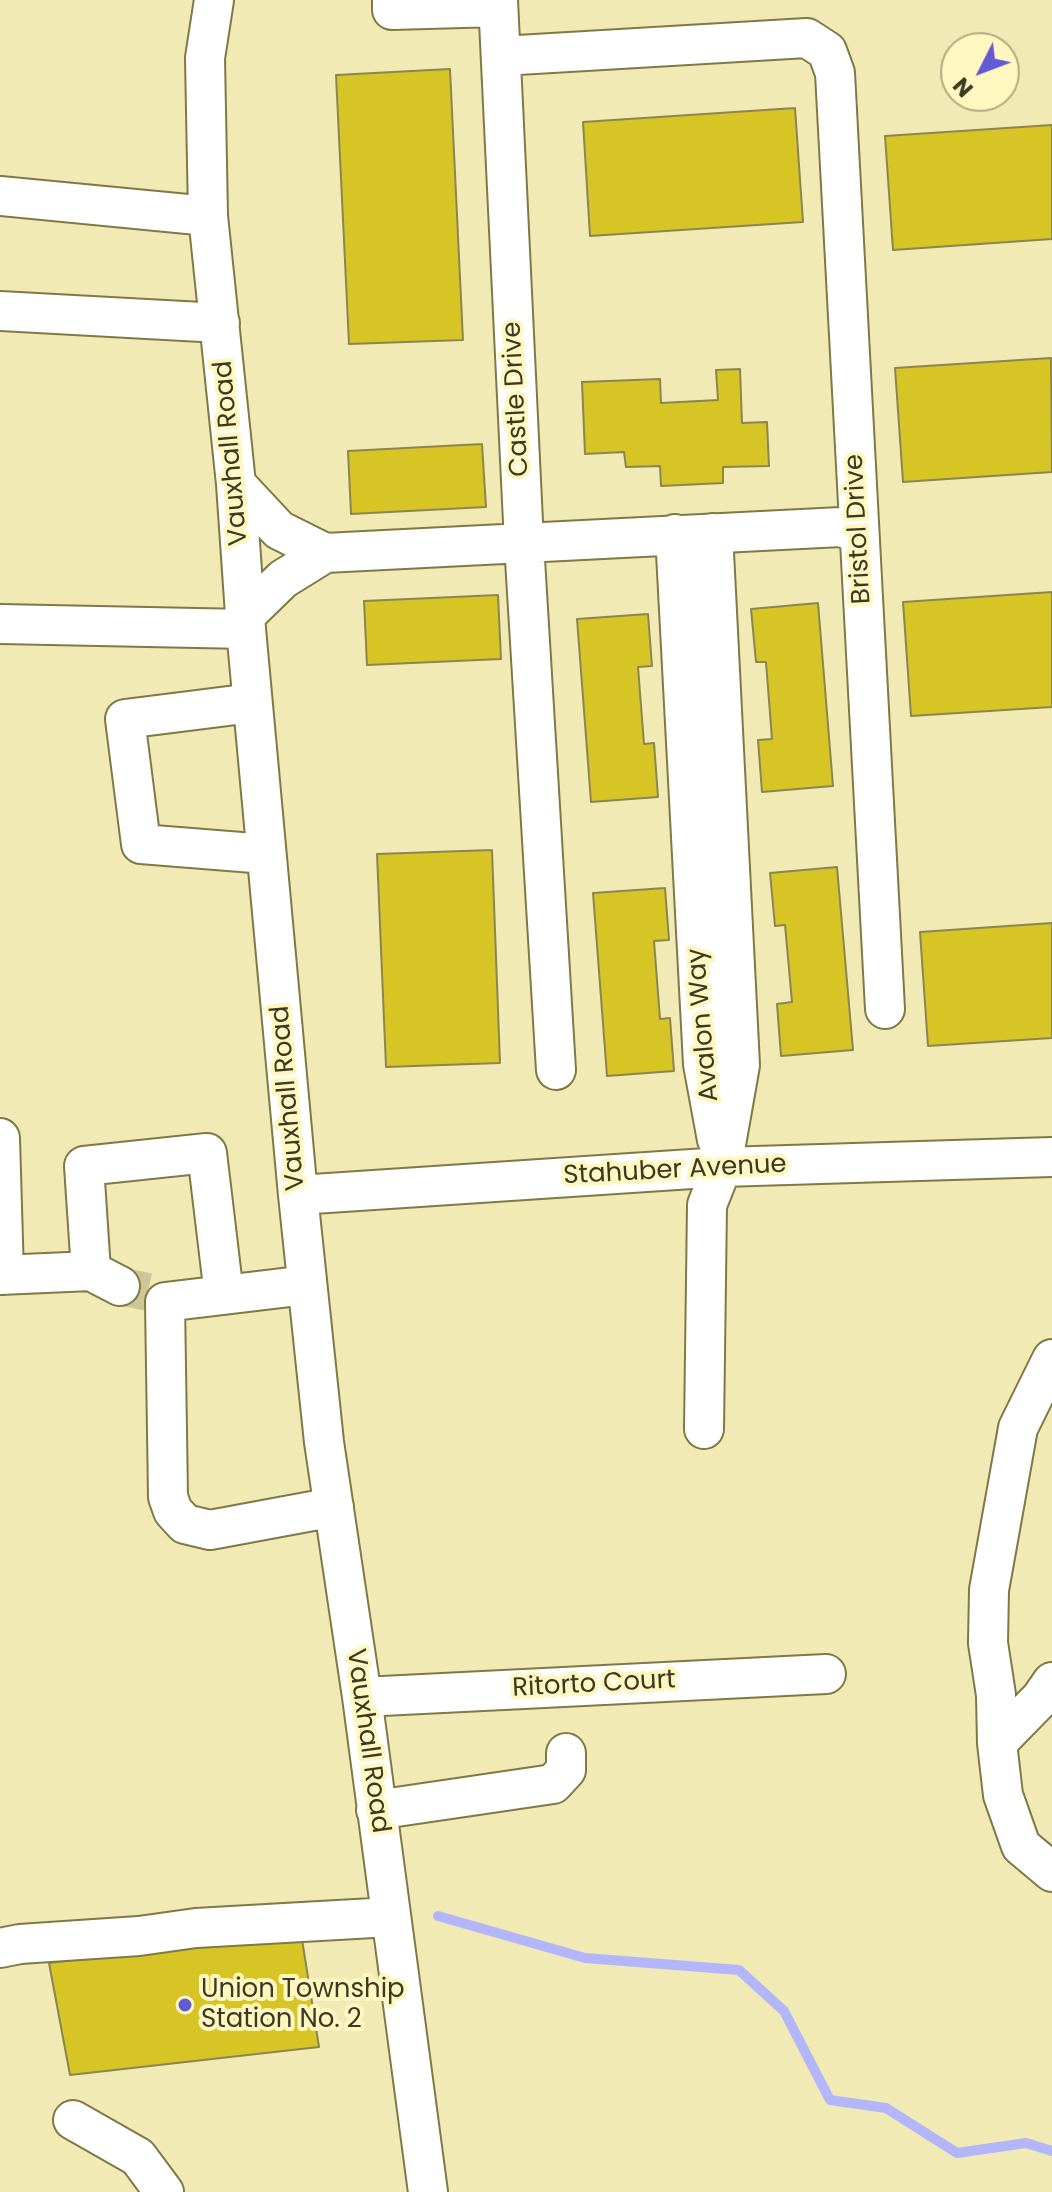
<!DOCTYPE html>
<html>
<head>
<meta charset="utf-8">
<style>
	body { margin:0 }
	#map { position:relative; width:1052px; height:2192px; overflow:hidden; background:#f1eab4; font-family:Poppins,sans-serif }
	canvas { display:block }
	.north { position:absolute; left:940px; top:32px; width:80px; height:80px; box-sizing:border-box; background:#fef8c0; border:2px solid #b0ac81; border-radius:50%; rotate:228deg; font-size:22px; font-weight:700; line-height:32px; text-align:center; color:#3c3923 }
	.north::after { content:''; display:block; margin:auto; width:28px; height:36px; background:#645ad3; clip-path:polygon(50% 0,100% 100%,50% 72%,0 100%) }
</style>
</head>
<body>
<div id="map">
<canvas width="1052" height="2192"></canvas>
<div class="north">N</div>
</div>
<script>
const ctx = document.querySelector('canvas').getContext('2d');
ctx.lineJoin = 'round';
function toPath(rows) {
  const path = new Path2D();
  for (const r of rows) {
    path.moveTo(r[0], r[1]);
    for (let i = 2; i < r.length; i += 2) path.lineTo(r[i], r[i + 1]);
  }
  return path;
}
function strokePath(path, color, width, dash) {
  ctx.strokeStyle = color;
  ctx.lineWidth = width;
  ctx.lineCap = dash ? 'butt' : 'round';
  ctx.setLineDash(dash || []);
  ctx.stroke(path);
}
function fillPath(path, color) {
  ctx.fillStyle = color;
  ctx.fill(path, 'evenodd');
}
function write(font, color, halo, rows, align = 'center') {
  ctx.font = font + ' Poppins,sans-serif';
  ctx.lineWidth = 8;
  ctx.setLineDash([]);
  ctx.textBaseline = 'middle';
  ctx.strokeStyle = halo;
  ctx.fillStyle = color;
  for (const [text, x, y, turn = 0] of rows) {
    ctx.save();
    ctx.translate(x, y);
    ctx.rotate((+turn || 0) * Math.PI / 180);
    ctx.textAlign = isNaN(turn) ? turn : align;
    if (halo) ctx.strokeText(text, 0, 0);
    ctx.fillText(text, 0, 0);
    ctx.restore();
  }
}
const stream = toPath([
	[438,1916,585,1958,739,1970,784,2011,830,2100,886,2108,957,2153,1026,2143,1052,2151]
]);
const building = toPath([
	[450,69,463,340,349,344,336,75,450,69],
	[795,108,803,222,590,236,583,122,795,108],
	[1052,125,1052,239,893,250,885,136,1052,125],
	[1051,358,1052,472,903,482,895,368,1051,358],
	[740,369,742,423,767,422,769,466,723,467,723,483,661,486,660,466,626,467,624,452,585,454,582,382,660,379,661,403,718,400,716,370,740,369],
	[482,444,486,507,351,514,348,451,482,444],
	[1052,592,1052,707,911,716,903,602,1052,592],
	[498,595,501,659,367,665,364,601,498,595],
	[818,603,833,786,762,792,758,740,772,739,766,662,756,662,751,609,818,603],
	[648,614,652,666,638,667,644,744,654,743,658,797,591,802,577,619,648,614],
	[492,850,500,1063,386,1067,377,854,492,850],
	[837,867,853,1050,781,1056,777,1004,792,1002,785,925,775,926,770,873,837,867],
	[665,888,669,940,654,941,660,1019,670,1018,674,1071,607,1076,593,893,665,888],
	[1052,923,1052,1038,928,1046,920,932,1052,923],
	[301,1933,319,2047,70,2075,49,1963,301,1933]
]);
const minorTunnel = toPath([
	[120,1286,148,1292]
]);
const minor = toPath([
	[214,0,205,58,208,216,236,484,246,629,298,1195,324,1442,362,1697,428,2192],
	[392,0,392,10,498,7],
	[498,0,524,543,556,1070],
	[501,56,807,38,827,51,835,73,885,1009],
	[0,196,208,216],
	[0,311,220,323],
	[236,484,279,530,325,553],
	[675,534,703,1064,717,1140],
	[245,616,283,579,325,553,841,527,859,534],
	[0,624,246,629],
	[252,703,125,719,141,844,266,854],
	[0,1138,4,1275],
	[298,1195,722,1167,1052,1157],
	[0,1275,91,1271],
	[307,1285,165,1302,168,1497,173,1511,185,1524,210,1530,334,1507],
	[120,1286,91,1271,84,1166,207,1153,224,1295],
	[1052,1359,1018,1428,989,1590,988,1643,996,1695,997,1743,1003,1795,1021,1846,1052,1872],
	[704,1429,707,1205,722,1167,740,1065,713,533],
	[362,1697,826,1674],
	[997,1743,1041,1698,1052,1682],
	[376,1810,553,1784,566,1770,566,1753],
	[0,1948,20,1944,139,1936,196,1928,391,1917],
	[73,2120,138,2157,164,2192]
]);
const markers = [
	[185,2005,8,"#645ad3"]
];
const streetNames = [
	["Castle Drive",517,399,-93],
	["Vauxhall Road",232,453,-95],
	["Bristol Drive",859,529,-93],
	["Avalon Way",704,1025,-95],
	["Vauxhall Road",289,1098,-95],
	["Stahuber Avenue",675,1171,-3],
	["Ritorto Court",594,1685,-3],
	["Vauxhall Road",367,1741,82]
];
const poiNames = [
	["Union Township",201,1990],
	["Station No. 2",201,2020]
];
strokePath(stream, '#b4b6fb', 10);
fillPath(building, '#d7c425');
strokePath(building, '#8b8552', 2);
strokePath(minorTunnel, '#cdc797', 38, [38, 19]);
strokePath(minor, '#7f7946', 42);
strokePath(minor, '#fff', 38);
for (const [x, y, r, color] of markers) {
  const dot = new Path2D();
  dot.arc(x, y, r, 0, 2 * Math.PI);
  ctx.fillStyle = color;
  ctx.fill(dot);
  strokePath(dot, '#fef8c0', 3);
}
write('26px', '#3c3923', '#fef8c0', streetNames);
write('26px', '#3c3923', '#fef8c0', poiNames, 'left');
</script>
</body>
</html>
